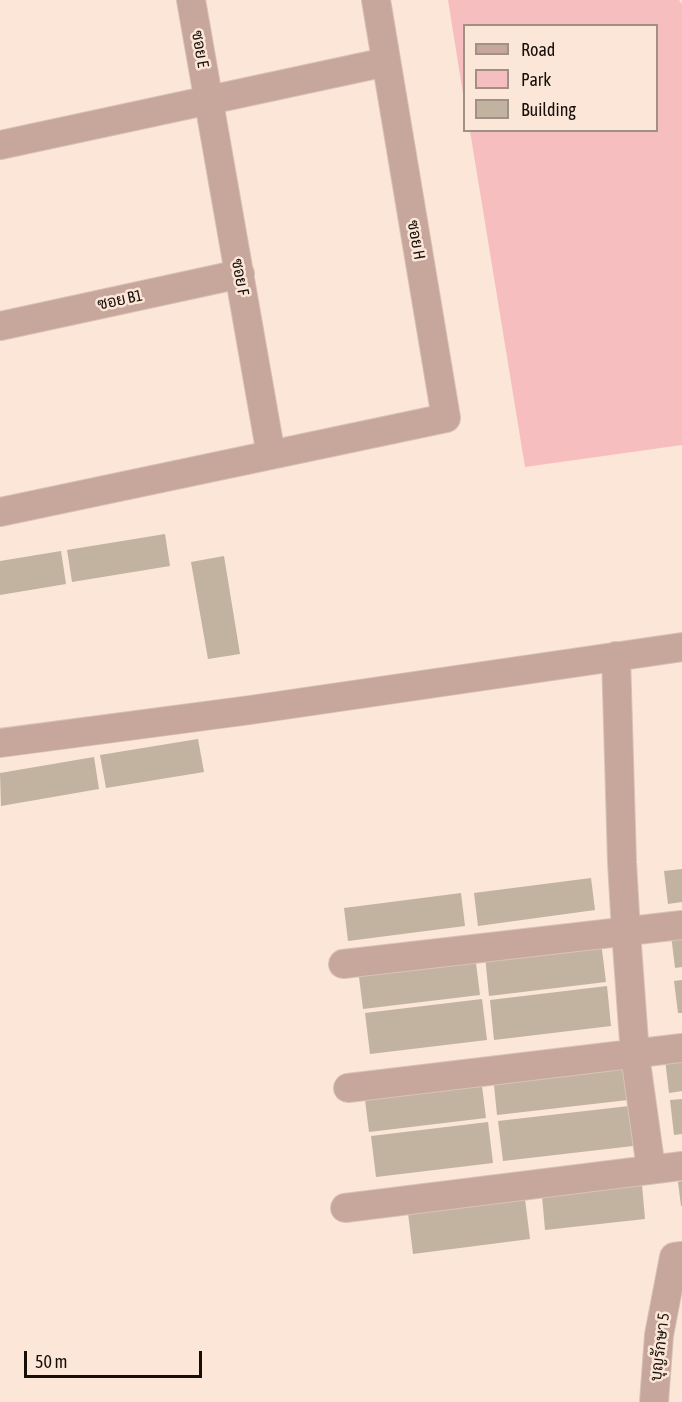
<!DOCTYPE html>
<html>
<head>
<meta charset="utf-8">
<style>
	body { margin:0 }
	#map { position:relative; width:682px; height:1402px; overflow:hidden; background:#fce6d7; font-family:"Asap Condensed",sans-serif }
	canvas { display:block }
	.legend { position:absolute; left:463px; top:24px; width:195px; height:108px; box-sizing:border-box; background:#fce6d7; border:2px solid #a09085; margin:0; padding:8px 10px; list-style:none; font-size:18px; color:#150e09 }
	.legend li { display:flex; align-items:center; gap:12px; height:30px }
	.legend b { width:30px; border:2px solid #a09085 }
	.scale { position:absolute; left:24px; top:1351px; width:178px; height:27px; box-sizing:border-box; border:3px solid #150e09; border-top:0; padding-left:8px; font-size:18px; line-height:21px; white-space:nowrap; color:#150e09; -webkit-text-stroke:4px #fce6d7; paint-order:stroke }
</style>
</head>
<body>
<div id="map">
<canvas width="682" height="1402"></canvas>
<ul class="legend">
<li><b style="height:8px;background:#c7a69c"></b>Road</li>
<li><b style="height:16px;background:#f7bebf"></b>Park</li>
<li><b style="height:16px;background:#c1b39f"></b>Building</li>
</ul>
<div class="scale">50 m</div>
</div>
<script>
const ctx = document.querySelector('canvas').getContext('2d');
ctx.lineJoin = 'round';
function fillPath(path, color) {
  ctx.fillStyle = color;
  ctx.fill(path, 'evenodd');
}
function toPath(rows) {
  const path = new Path2D();
  for (const r of rows) {
    path.moveTo(r[0], r[1]);
    for (let i = 2; i < r.length; i += 2) path.lineTo(r[i], r[i + 1]);
  }
  return path;
}
function strokePath(path, color, width, dash) {
  ctx.strokeStyle = color;
  ctx.lineWidth = width;
  ctx.lineCap = dash ? 'butt' : 'round';
  ctx.setLineDash(dash || []);
  ctx.stroke(path);
}
function write(font, color, halo, rows, align = 'center') {
  ctx.font = font + ' "Asap Condensed",Sarabun,sans-serif';
  ctx.lineWidth = 5;
  ctx.setLineDash([]);
  ctx.textBaseline = 'middle';
  ctx.strokeStyle = halo;
  ctx.fillStyle = color;
  for (const [text, x, y, turn = 0] of rows) {
    ctx.save();
    ctx.translate(x, y);
    ctx.rotate((+turn || 0) * Math.PI / 180);
    ctx.textAlign = isNaN(turn) ? turn : align;
    if (halo) ctx.strokeText(text, 0, 0);
    ctx.fillText(text, 0, 0);
    ctx.restore();
  }
}
const green = toPath([
	[448,0,679,0,682,4,682,445,525,467,470,131,656,130,656,26,464,26,464,100]
]);
const building = toPath([
	[165,534,170,566,72,582,67,550],
	[61,551,66,584,0,595,0,561],
	[224,556,240,654,208,659,191,562],
	[198,739,204,772,106,788,100,755],
	[94,757,99,789,1,806,0,773],
	[682,869,682,902,668,904,664,871],
	[591,878,595,910,478,926,474,893],
	[461,893,465,926,348,941,344,908],
	[682,934,682,967,675,968,671,935],
	[601,942,606,982,489,996,485,956],
	[475,955,480,995,363,1009,358,969],
	[682,980,682,1013,678,1013,674,981],
	[607,986,611,1026,494,1040,490,1000],
	[482,999,487,1040,370,1054,365,1013],
	[682,1057,682,1091,669,1093,665,1059],
	[624,1060,628,1100,497,1115,493,1075],
	[481,1078,486,1118,369,1132,364,1092],
	[682,1099,682,1134,674,1135,670,1100],
	[629,1106,633,1146,503,1161,498,1121],
	[488,1122,493,1163,376,1177,371,1136],
	[682,1181,682,1206,681,1206,678,1182],
	[642,1185,645,1219,545,1230,542,1196],
	[525,1199,530,1239,413,1254,408,1213]
]);
const minor = toPath([
	[191,0,271,455],
	[0,145,386,62],
	[0,326,240,274],
	[0,512,446,418,376,0],
	[616,656,622,862,626,932,635,1055,651,1169],
	[0,743,250,710,682,647],
	[343,964,682,925],
	[348,1088,682,1048],
	[345,1208,682,1166],
	[654,1402,659,1335,674,1257,682,1256]
]);
const streetNames = [
	["ซอย E",200,49,80],
	["ซอย H",416,240,80],
	["ซอย F",240,277,80],
	["ซอย B1",120,300,-12],
	["บุญรักษา 5",660,1347,-83]
];
fillPath(green, '#f7bebf');
fillPath(building, '#c1b39f');
strokePath(minor, '#d7c3b6', 30);
strokePath(minor, '#c7a69c', 28);
write('16px', '#150e09', '#fce6d7', streetNames);
</script>
</body>
</html>
